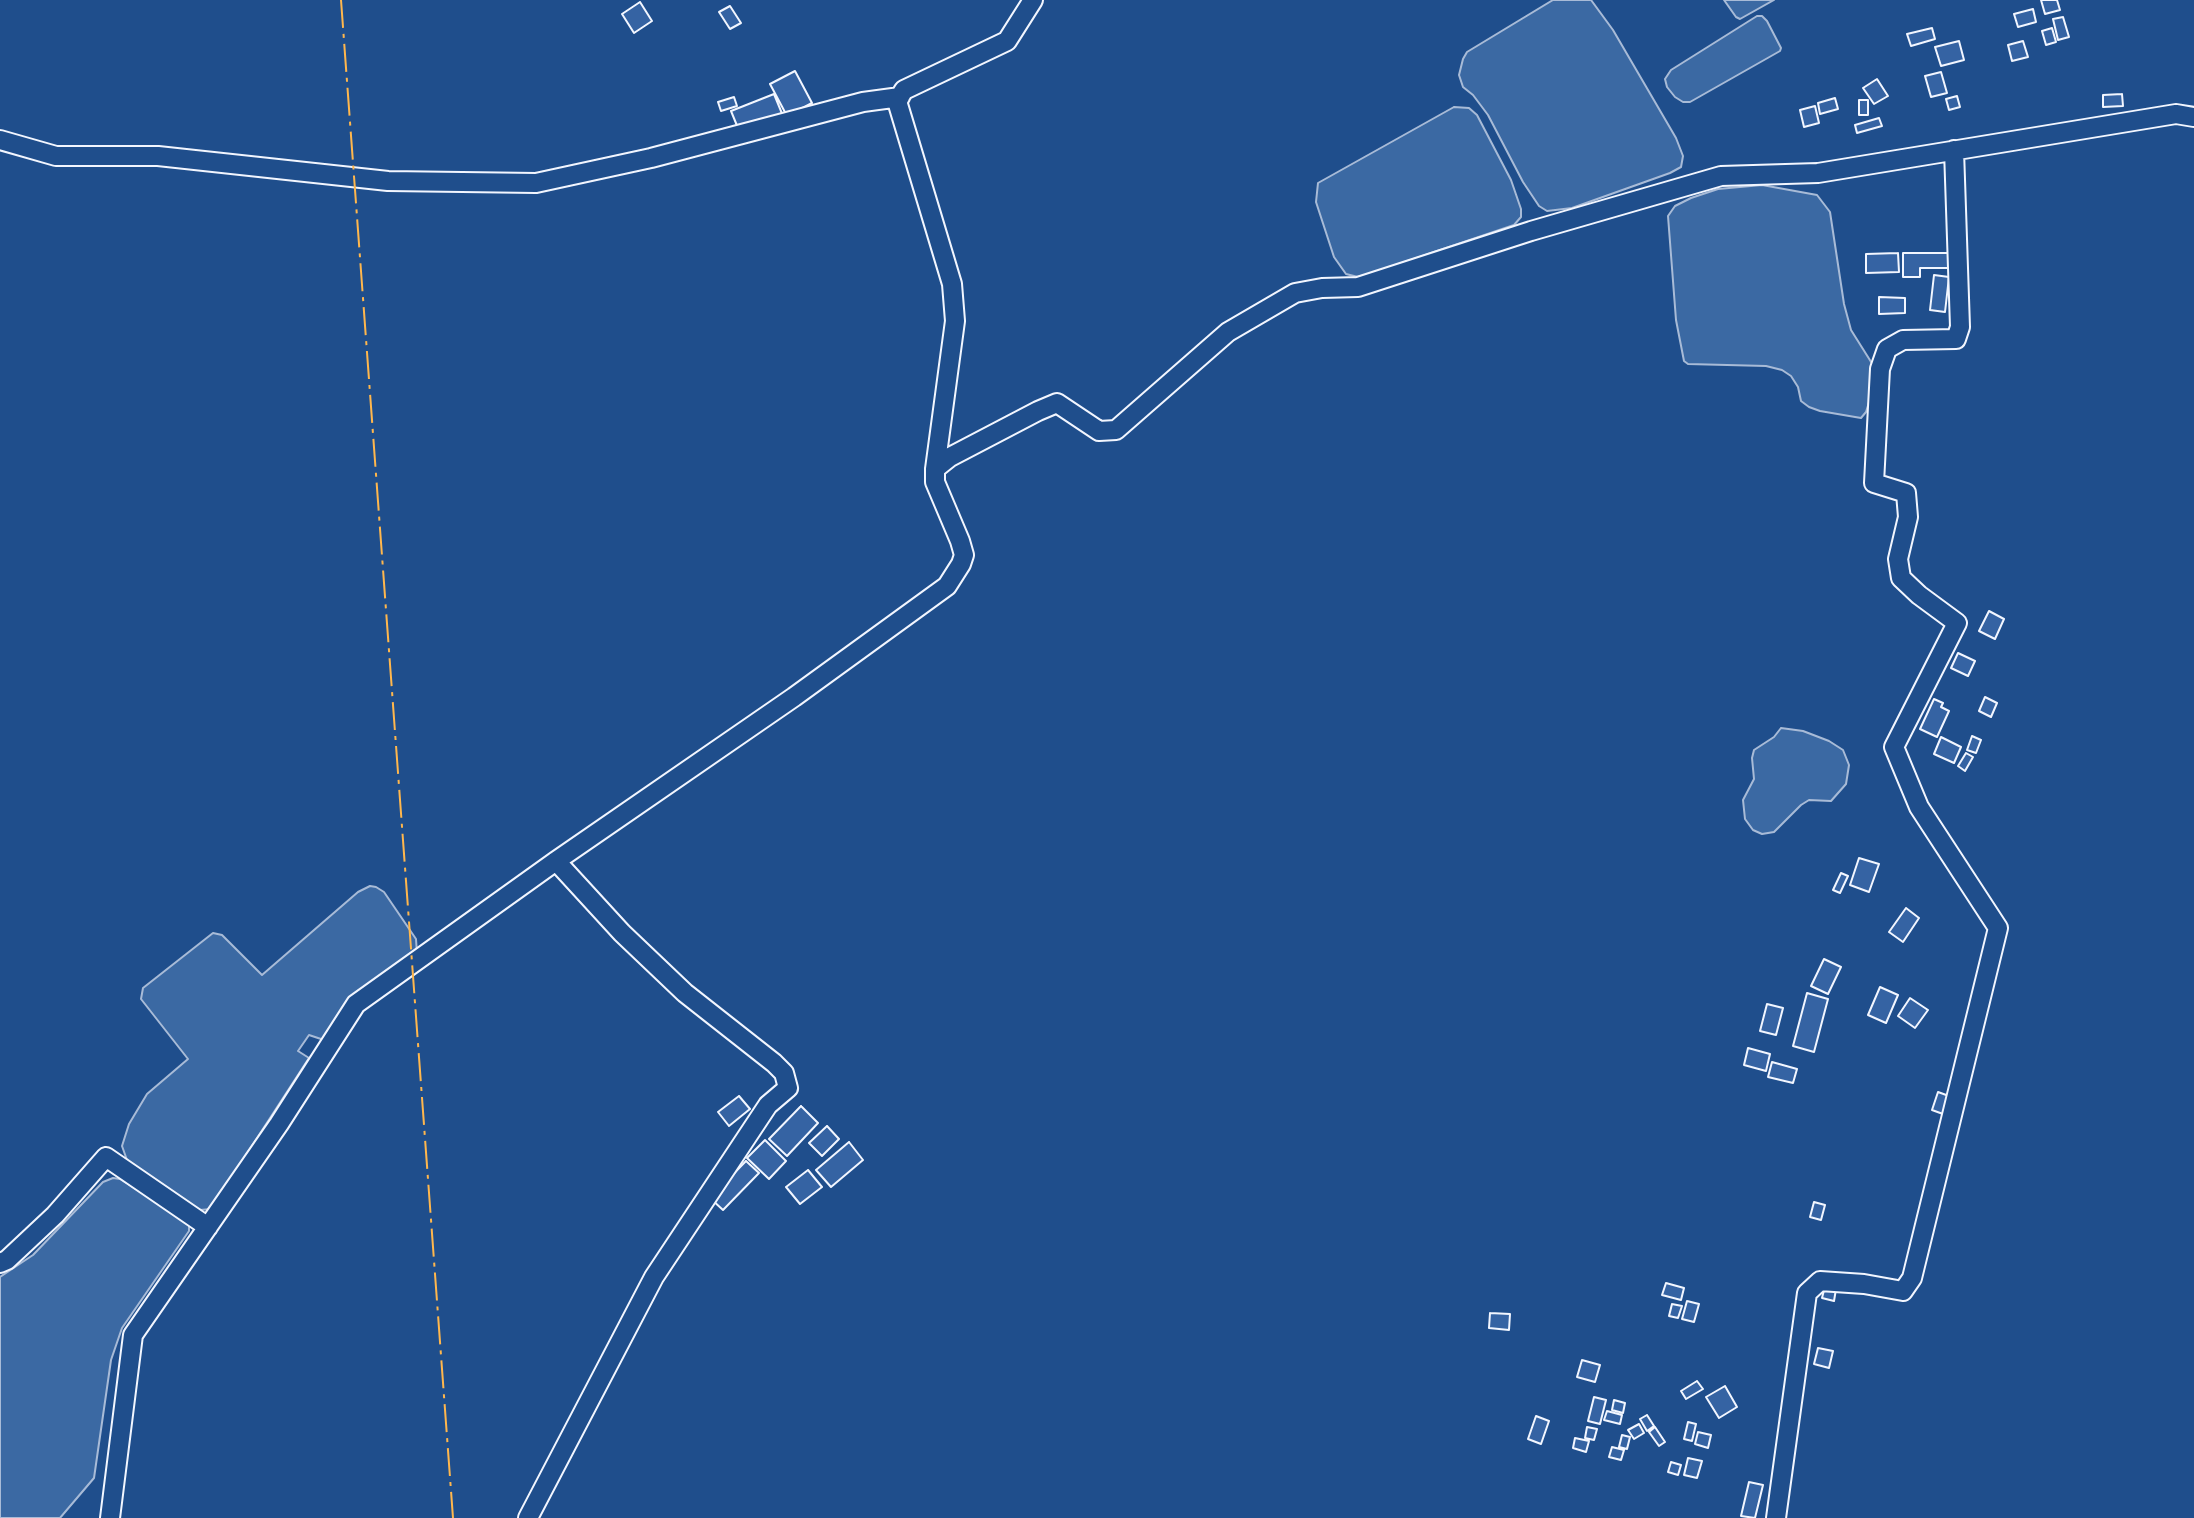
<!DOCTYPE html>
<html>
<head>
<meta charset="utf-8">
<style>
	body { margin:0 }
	canvas { display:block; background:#1f4e8c }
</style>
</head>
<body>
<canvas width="2194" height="1518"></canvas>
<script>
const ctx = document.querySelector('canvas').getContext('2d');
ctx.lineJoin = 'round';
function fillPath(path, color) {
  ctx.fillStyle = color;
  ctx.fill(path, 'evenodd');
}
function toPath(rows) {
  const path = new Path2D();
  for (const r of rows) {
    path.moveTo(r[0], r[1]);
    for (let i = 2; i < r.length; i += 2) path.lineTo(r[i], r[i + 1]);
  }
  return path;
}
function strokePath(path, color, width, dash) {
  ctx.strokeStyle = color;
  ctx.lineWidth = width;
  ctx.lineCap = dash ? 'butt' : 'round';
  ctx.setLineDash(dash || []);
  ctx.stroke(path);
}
const water = toPath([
	[1553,0,1591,0,1613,30,1676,138,1683,156,1681,167,1670,173,1572,208,1547,211,1539,206,1523,182,1488,115,1473,95,1463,87,1459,75,1463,59,1467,52,1553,0],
	[1724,0,1774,0,1740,19,1736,17,1724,0],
	[1757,16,1762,16,1767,21,1781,48,1780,51,1690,102,1683,102,1675,97,1667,87,1665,79,1671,70,1757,16],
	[1454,107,1469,108,1477,115,1511,180,1521,209,1521,217,1514,225,1372,273,1358,277,1346,274,1334,257,1316,202,1318,183,1454,107],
	[1762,185,1817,195,1830,212,1844,304,1851,330,1873,365,1875,383,1866,412,1861,418,1820,411,1809,407,1801,401,1798,387,1791,376,1782,370,1766,366,1688,364,1684,361,1676,320,1668,216,1675,206,1691,198,1718,189,1762,185],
	[1781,728,1803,731,1829,741,1843,750,1849,765,1846,784,1831,801,1809,800,1801,805,1774,832,1762,834,1753,830,1745,819,1743,800,1754,779,1752,758,1754,750,1774,737,1781,728],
	[370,886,376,887,384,892,416,939,417,954,324,1040,309,1035,298,1051,309,1058,211,1209,200,1210,181,1201,128,1163,122,1146,129,1124,147,1094,188,1059,141,999,143,988,213,933,222,935,262,975,358,892,370,886],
	[113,1178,120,1179,182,1218,189,1223,189,1231,122,1328,111,1360,94,1478,60,1518,0,1518,0,1277,33,1255,103,1182,113,1178]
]);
const building = toPath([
	[2041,0,2057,0,2060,10,2045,14,2041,0],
	[640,2,652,21,634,33,622,14,640,2],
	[730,6,741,23,730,29,719,12,730,6],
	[2033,9,2036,22,2018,27,2014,14,2033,9],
	[2063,17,2069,37,2058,40,2053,19,2063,17],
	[1932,28,1935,39,1911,46,1907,34,1932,28],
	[2052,28,2056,42,2046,45,2042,31,2052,28],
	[1959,41,1964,60,1941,66,1935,47,1959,41],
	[2023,41,2028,57,2012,61,2008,45,2023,41],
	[795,71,812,103,787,116,770,84,795,71],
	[1941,72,1947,93,1931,97,1925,76,1941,72],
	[1877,79,1888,96,1874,104,1863,88,1877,79],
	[774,94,783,116,740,133,731,111,774,94],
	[2122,94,2123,106,2103,107,2103,95,2122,94],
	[1957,96,1960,107,1949,110,1946,99,1957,96],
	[734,97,737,106,721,111,718,102,734,97],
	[1835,98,1838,109,1820,114,1818,103,1835,98],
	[1859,100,1868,100,1868,115,1859,115,1859,100],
	[1815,106,1819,123,1804,127,1800,110,1815,106],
	[1879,118,1882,126,1857,133,1855,125,1879,118],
	[1898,253,1899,272,1866,273,1866,254,1898,253],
	[1903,253,1948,253,1948,268,1920,268,1920,277,1903,277,1903,253],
	[1934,275,1949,277,1945,312,1930,310,1934,275],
	[1879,297,1905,298,1905,313,1879,314,1879,297],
	[1989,611,2004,619,1995,639,1979,631,1989,611],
	[1958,653,1975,661,1968,676,1951,668,1958,653],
	[1985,697,1997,703,1991,717,1979,711,1985,697],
	[1934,699,1943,703,1941,707,1949,711,1937,737,1920,729,1934,699],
	[1972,736,1981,740,1976,753,1967,750,1972,736],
	[1941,737,1961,747,1954,763,1934,754,1941,737],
	[1966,753,1973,757,1965,771,1958,766,1966,753],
	[1859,858,1879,864,1869,892,1850,885,1859,858],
	[1841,873,1848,876,1840,893,1833,890,1841,873],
	[1906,908,1919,918,1903,942,1889,932,1906,908],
	[1824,959,1841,967,1828,994,1811,986,1824,959],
	[1880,987,1898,995,1886,1023,1868,1015,1880,987],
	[1807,993,1828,999,1814,1052,1793,1046,1807,993],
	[1910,998,1928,1010,1915,1028,1898,1016,1910,998],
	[1767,1004,1783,1008,1776,1035,1760,1031,1767,1004],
	[1748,1048,1770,1054,1766,1071,1744,1065,1748,1048],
	[1772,1062,1797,1069,1793,1083,1768,1077,1772,1062],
	[1938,1092,1949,1096,1943,1114,1932,1110,1938,1092],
	[739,1096,750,1109,729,1126,718,1112,739,1096],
	[801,1106,818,1123,787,1156,769,1139,801,1106],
	[827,1126,839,1139,822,1156,809,1143,827,1126],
	[765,1140,786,1161,769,1179,747,1158,765,1140],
	[849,1142,863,1160,831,1187,816,1170,849,1142],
	[746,1161,759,1173,723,1210,710,1198,746,1161],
	[808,1170,822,1187,800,1204,786,1187,808,1170],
	[1814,1202,1825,1205,1821,1220,1810,1217,1814,1202],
	[1666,1283,1684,1288,1681,1300,1662,1295,1666,1283],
	[1825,1286,1836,1289,1834,1301,1822,1298,1825,1286],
	[1687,1301,1699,1304,1694,1322,1682,1319,1687,1301],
	[1672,1304,1682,1306,1678,1318,1669,1316,1672,1304],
	[1490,1313,1510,1314,1509,1330,1489,1328,1490,1313],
	[1818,1348,1833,1351,1829,1368,1814,1364,1818,1348],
	[1582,1360,1600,1365,1595,1382,1577,1377,1582,1360],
	[1697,1381,1703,1389,1686,1399,1681,1391,1697,1381],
	[1725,1386,1737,1407,1719,1418,1706,1397,1725,1386],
	[1594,1397,1606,1400,1600,1424,1588,1421,1594,1397],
	[1614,1400,1625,1403,1623,1413,1612,1410,1614,1400],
	[1607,1411,1622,1415,1620,1424,1604,1420,1607,1411],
	[1647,1415,1654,1426,1647,1431,1640,1419,1647,1415],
	[1536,1416,1549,1421,1541,1444,1528,1439,1536,1416],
	[1688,1422,1696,1424,1692,1441,1684,1439,1688,1422],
	[1639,1424,1644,1433,1634,1439,1628,1430,1639,1424],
	[1587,1427,1597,1429,1594,1440,1585,1438,1587,1427],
	[1655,1427,1665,1442,1659,1446,1649,1432,1655,1427],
	[1698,1432,1711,1435,1708,1448,1695,1444,1698,1432],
	[1622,1435,1630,1437,1627,1449,1619,1447,1622,1435],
	[1575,1438,1589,1441,1586,1452,1573,1448,1575,1438],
	[1612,1447,1624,1450,1621,1460,1609,1457,1612,1447],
	[1688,1458,1702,1461,1697,1478,1684,1475,1688,1458],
	[1671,1462,1681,1465,1678,1475,1668,1472,1671,1462],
	[1749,1482,1763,1485,1755,1518,1741,1516,1749,1482]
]);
const minor = toPath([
	[0,140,56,156,158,156,388,181,536,183,651,158,863,102,900,97],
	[935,469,955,321,952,284,897,101,904,90,1007,41,1033,0],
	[0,1263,7,1260,55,1215,106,1157,208,1227],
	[110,1518,133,1335,279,1124,356,1004,556,861,794,697,947,586,961,564,964,555,960,541,935,482,935,469,950,457,1038,411,1057,403,1099,431,1116,430,1228,332,1295,293,1322,288,1358,287,1531,231,1721,176,1818,173,2176,114,2194,117],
	[528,1518,654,1277,768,1105,788,1088,784,1073,774,1063,685,993,622,933,556,861],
	[1776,1518,1807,1293,1820,1281,1864,1284,1903,1291,1912,1278,1998,928,1919,807,1894,747,1957,623,1919,595,1901,578,1898,559,1908,517,1906,493,1874,483,1880,369,1887,349,1903,340,1956,339,1960,327,1954,150]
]);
const power = toPath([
	[341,0,453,1518]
]);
fillPath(water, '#3b69a3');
strokePath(water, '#a8bbd7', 2);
fillPath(building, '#3563a3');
strokePath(building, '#f2f6ff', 2);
strokePath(minor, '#f2f6ff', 22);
strokePath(minor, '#1f4e8c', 18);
strokePath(power, '#ffb74d', 2, [28, 6, 4, 6]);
</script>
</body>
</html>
